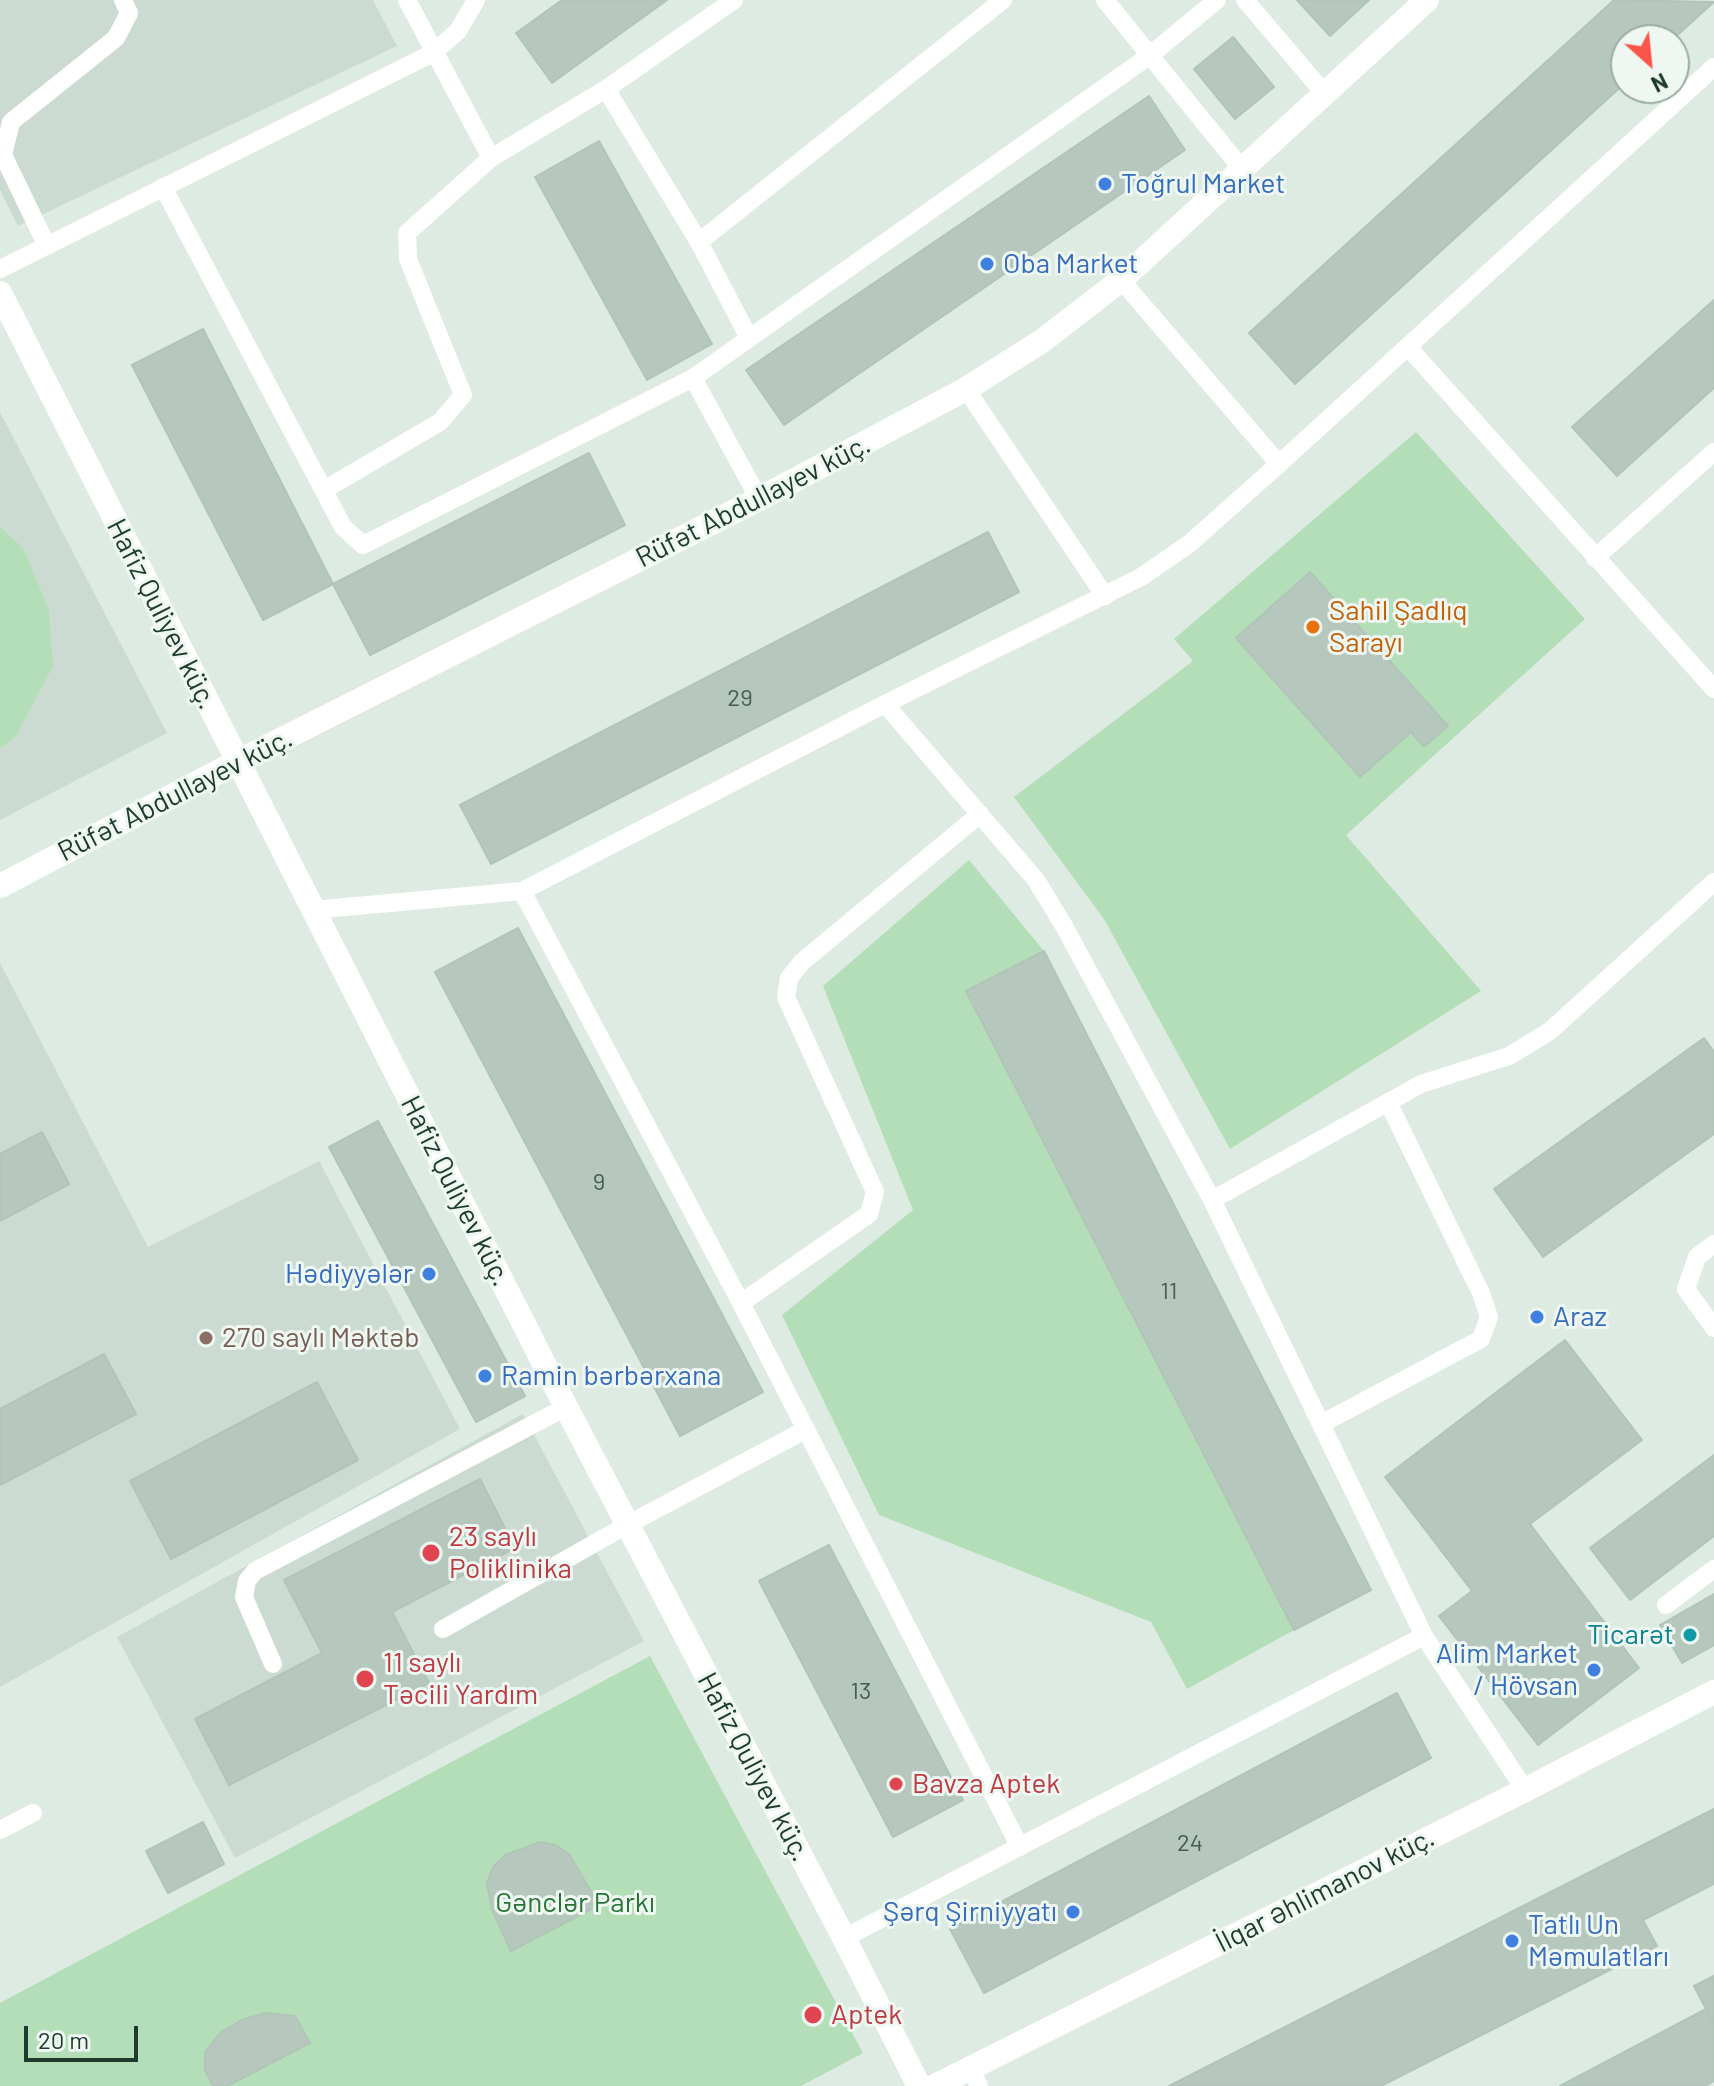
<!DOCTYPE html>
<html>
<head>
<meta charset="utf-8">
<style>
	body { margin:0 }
	#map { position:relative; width:1714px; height:2086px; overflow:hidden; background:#deebe2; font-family:Barlow,sans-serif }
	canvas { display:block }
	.north { position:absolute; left:1610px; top:24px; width:80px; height:80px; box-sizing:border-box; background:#eef7f1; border:2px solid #9baca3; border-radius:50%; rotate:153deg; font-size:22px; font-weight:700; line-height:32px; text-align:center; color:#1e3b2e }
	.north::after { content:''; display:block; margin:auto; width:28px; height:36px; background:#fc554b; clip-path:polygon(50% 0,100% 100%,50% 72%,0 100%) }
	.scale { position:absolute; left:24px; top:2026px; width:114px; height:36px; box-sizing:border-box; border:4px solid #1e3b2e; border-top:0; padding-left:10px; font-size:24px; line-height:28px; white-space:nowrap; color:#1e3b2e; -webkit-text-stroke:6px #eef7f1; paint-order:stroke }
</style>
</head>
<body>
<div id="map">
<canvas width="1714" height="2086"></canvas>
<div class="north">N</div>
<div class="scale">20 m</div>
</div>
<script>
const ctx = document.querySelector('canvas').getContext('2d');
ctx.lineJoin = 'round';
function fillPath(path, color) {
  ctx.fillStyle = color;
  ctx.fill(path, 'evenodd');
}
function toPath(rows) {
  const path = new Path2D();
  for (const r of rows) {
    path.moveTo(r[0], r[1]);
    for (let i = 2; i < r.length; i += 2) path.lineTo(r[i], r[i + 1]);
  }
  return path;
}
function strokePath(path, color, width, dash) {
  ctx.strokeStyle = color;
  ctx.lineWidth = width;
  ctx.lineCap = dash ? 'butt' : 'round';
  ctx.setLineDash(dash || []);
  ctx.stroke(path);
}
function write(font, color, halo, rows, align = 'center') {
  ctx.font = font + ' Barlow,sans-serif';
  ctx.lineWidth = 6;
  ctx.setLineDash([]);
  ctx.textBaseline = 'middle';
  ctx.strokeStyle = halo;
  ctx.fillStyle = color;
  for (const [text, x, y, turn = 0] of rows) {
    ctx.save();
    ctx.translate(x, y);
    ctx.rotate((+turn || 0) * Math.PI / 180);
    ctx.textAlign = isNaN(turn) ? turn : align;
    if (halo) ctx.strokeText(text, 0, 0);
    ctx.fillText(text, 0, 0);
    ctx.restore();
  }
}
const built = toPath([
	[0,0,373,0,397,46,18,226,0,190],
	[0,412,167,733,0,820],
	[0,963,148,1247,319,1161,460,1429,0,1687],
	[523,1414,644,1641,235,1858,117,1637]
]);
const green = toPath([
	[1416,432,1585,619,1346,835,1481,991,1230,1149,1104,919,1014,797,1193,661,1174,639],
	[0,527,23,548,49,610,53,666,16,736,0,748],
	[969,860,1044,951,967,992,1294,1630,1187,1689,1151,1622,879,1515,782,1315,913,1210,823,986],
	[650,1656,863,2053,801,2086,0,2086,0,2003]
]);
const building = toPath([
	[562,0,667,0,552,83,516,33,562,0],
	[1297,0,1369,0,1330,36,1297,0],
	[1614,0,1714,2,1672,40,1626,40,1626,82,1295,384,1249,333,1614,0],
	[1233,37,1274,87,1235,119,1194,69,1233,37],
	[1149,96,1185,150,784,425,746,370,1149,96],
	[599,141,712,344,647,380,535,177,599,141],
	[1714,300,1714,388,1617,476,1572,427,1714,300],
	[203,329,333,584,263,620,132,365,203,329],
	[589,453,625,525,370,655,333,584,589,453],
	[988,532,1019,592,491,864,460,805,988,532],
	[1310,572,1448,726,1424,747,1411,732,1360,777,1236,638,1310,572],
	[518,928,763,1392,680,1436,435,972,518,928],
	[1044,951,1371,1590,1294,1630,966,991,1044,951],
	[1704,1038,1714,1052,1714,1134,1543,1257,1494,1189,1704,1038],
	[378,1121,525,1396,476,1422,329,1147,378,1121],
	[42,1132,69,1184,0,1221,0,1154,42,1132],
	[1565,1340,1642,1440,1530,1524,1639,1668,1538,1745,1439,1616,1472,1591,1385,1477,1565,1340],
	[104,1354,136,1414,0,1485,0,1409,104,1354],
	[317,1382,358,1460,171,1559,130,1481,317,1382],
	[1714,1455,1714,1536,1630,1600,1590,1548,1714,1455],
	[480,1479,515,1548,392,1612,429,1683,229,1785,195,1719,322,1653,284,1580,480,1479],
	[829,1545,963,1800,893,1837,759,1581,829,1545],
	[1714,1594,1714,1645,1682,1663,1660,1625,1714,1594],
	[1397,1693,1431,1758,984,1993,950,1929,1397,1693],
	[1714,1809,1714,1884,1643,1920,1657,1946,1381,2086,1169,2086,1714,1809],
	[203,1822,224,1864,168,1893,146,1851,203,1822],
	[540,1842,556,1845,569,1854,599,1905,511,1951,492,1910,487,1883,493,1867,505,1855,540,1842],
	[1714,1976,1714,2024,1694,1986,1714,1976],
	[1706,2009,1714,2024,1714,2081,1705,2086,1560,2086,1706,2009],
	[266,2013,295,2016,310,2043,227,2086,213,2086,205,2070,205,2052,221,2032,244,2019,266,2013]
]);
const lane = toPath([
	[407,0,491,158,606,89,734,0],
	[1105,0,1242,169],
	[1245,0,1325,94],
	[606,89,699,242,749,338],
	[163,187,343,527,363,545,693,378,1149,56,1217,0],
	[699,242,1003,0],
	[47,246,3,155,11,122,116,38,129,13,123,0],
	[0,269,433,53,458,31,476,0],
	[1121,280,1279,464],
	[1408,347,1714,689],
	[693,378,759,499],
	[966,389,1105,596],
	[324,490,440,422,463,395,408,259,407,233,491,158],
	[1595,558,1714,452],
	[885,704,1036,880,1064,926,1212,1200,1424,1636,1525,1790],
	[522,891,741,1303,1020,1847],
	[312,910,522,891,885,704,1141,577,1189,544,1279,464,1714,67],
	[1212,1200,1421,1084,1509,1056,1550,1031,1714,882],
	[1714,1244,1697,1257,1686,1289,1714,1328],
	[741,1303,869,1214,875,1192,786,997,789,978,802,962,980,814],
	[1321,1424,1481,1339,1489,1317,1481,1293,1388,1102],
	[1666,1605,1714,1569],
	[443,1629,627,1525,805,1430],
	[273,1664,244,1597,247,1581,255,1571,566,1407],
	[0,1830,33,1813],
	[844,1938,1424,1636],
	[970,2068,979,2086]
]);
const street = toPath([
	[0,886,237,762,759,499,966,389,1042,341,1121,280,1427,0]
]);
const secondary = toPath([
	[0,293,566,1407,844,1938,919,2086],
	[935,2086,1525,1790,1714,1692]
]);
const markers = [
	[1105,184,8,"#3f7fe0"],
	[987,264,8,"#3f7fe0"],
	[1313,627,8,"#e8710a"],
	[429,1274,8,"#3f7fe0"],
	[1537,1317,8,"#3f7fe0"],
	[206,1338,8,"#8d6e63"],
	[485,1376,8,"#3f7fe0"],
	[431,1553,10,"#e0444e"],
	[1690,1635,8,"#0f9aa8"],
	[1594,1670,8,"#3f7fe0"],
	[365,1679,10,"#e0444e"],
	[896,1784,8,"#e0444e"],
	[1073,1912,8,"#3f7fe0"],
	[1512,1941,8,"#3f7fe0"],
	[813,2015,10,"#e0444e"]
];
const numberNames = [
	["29",740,698],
	["9",599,1182],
	["11",1169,1291],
	["13",861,1691],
	["24",1190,1843]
];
const shopNames = [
	["Toğrul Market",1121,184],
	["Oba Market",1003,264],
	["Hədiyyələr",413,1274,"right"],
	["Araz",1553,1317],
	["Ramin bərbərxana",501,1376],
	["Alim Market",1578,1654,"right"],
	["/ Hövsan",1578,1686,"right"],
	["Şərq Şirniyyatı",1057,1912,"right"],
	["Tatlı Un",1528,1925],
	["Məmulatları",1528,1957]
];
const streetNames = [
	["Rüfət Abdullayev küç.",753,501,-27],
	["Hafiz Quliyev küç.",162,614,63],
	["Rüfət Abdullayev küç.",175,795,-27],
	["Hafiz Quliyev küç.",456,1191,63],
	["Hafiz Quliyev küç.",754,1767,62],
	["İlqar Əhlimanov küç.",1325,1890,-27]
];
const foodNames = [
	["Sahil Şadlıq",1329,611],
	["Sarayı",1329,643]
];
const educationNames = [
	["270 saylı Məktəb",222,1338]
];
const healthNames = [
	["23 saylı",449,1537],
	["Poliklinika",449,1569],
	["11 saylı",383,1663],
	["Təcili Yardım",383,1695],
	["Bavza Aptek",912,1784],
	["Aptek",831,2015]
];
const cultureNames = [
	["Ticarət",1674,1635]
];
const parkNames = [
	["Gənclər Parkı",575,1903]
];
fillPath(built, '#ccdbd1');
fillPath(green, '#b4deb8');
fillPath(building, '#b6c8be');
strokePath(building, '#b0c5b8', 2);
strokePath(lane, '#fff', 18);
strokePath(street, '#fff', 24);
strokePath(secondary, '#fff', 24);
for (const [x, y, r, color] of markers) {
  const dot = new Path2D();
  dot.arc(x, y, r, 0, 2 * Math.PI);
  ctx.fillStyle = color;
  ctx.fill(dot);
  strokePath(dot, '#eef7f1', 3);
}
write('24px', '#445e52', null, numberNames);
write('28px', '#366cbe', '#eef7f1', shopNames, 'left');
write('28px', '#1e3b2e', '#eef7f1', streetNames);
write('28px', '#c56008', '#eef7f1', foodNames, 'left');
write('28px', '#785e54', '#eef7f1', educationNames, 'left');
write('28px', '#be3a42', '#eef7f1', healthNames, 'left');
write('28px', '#0d838f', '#eef7f1', cultureNames, 'right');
write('28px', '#267535', '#eef7f1', parkNames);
</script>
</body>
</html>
